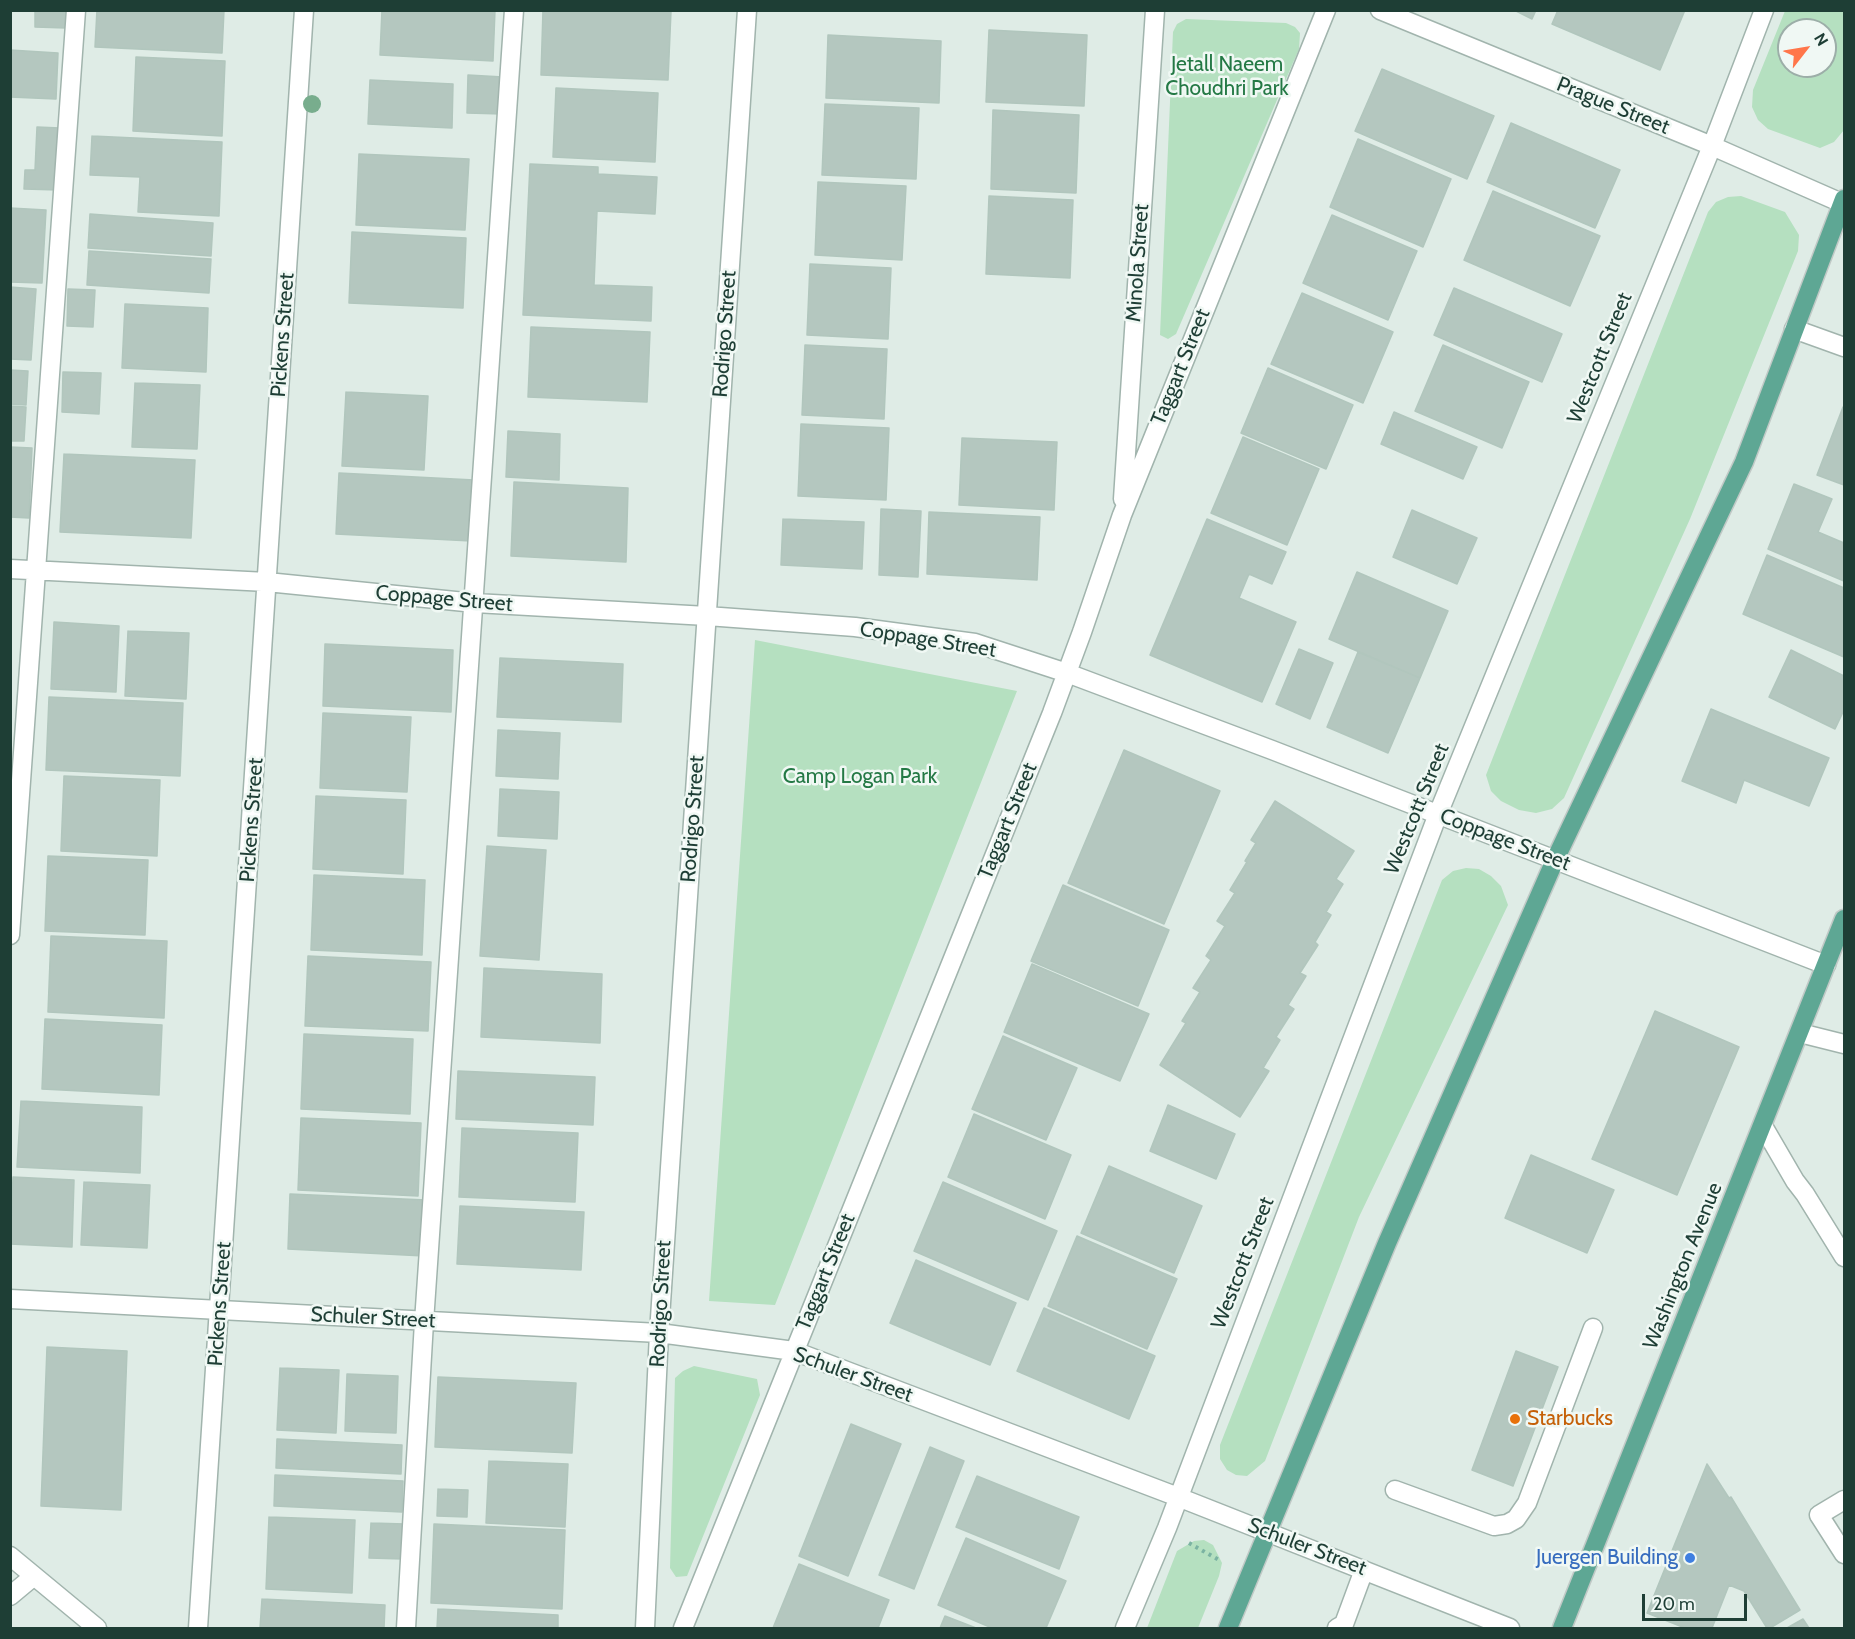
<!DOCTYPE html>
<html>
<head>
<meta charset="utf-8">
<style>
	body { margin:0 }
	#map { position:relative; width:1855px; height:1639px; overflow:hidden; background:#dfece6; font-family:Cabin,sans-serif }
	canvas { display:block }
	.frame { position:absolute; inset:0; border:12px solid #1e3e35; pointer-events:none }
	.north { position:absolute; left:1777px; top:18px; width:60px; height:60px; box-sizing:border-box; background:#f0f8f4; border:2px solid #9caea8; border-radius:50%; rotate:59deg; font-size:16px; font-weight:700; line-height:24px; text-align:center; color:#1e3e35 }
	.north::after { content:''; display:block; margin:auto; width:21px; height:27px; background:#ff764a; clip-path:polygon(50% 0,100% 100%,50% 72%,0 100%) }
	.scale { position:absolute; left:1642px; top:1594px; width:105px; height:27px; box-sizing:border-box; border:3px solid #1e3e35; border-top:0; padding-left:8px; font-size:18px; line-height:21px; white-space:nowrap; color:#1e3e35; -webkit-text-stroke:4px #f0f8f4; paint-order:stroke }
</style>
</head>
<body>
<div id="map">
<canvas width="1855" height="1639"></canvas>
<div class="frame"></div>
<div class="north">N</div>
<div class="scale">20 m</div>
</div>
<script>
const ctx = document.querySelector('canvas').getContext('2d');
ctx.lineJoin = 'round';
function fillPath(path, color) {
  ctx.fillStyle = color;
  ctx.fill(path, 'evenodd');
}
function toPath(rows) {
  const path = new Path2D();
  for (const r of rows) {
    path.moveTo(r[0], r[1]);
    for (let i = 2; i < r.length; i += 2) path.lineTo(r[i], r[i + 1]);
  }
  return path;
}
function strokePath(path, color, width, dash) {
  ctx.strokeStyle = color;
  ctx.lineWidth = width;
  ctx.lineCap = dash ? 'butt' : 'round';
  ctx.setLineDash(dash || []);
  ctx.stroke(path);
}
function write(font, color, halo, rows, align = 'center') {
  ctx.font = font + ' Cabin,sans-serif';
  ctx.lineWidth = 5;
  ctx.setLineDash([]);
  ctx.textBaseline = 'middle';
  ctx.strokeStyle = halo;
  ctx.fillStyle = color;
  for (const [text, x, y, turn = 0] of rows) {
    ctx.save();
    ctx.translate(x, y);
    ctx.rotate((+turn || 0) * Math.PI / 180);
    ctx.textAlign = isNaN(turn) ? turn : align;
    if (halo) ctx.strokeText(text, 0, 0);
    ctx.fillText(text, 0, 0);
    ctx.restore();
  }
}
const green = toPath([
	[1785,11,1844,11,1844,130,1834,142,1820,148,1768,129,1758,120,1752,107,1753,90],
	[1789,30,1825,30,1825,66,1789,66],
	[1186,19,1286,23,1295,27,1300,33,1299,49,1176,334,1168,339,1160,335,1173,32,1177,24],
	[1741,196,1785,212,1799,235,1798,251,1690,519,1564,798,1552,809,1536,813,1519,810,1501,801,1491,791,1486,775,1708,212,1716,202,1728,197],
	[755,640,1017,691,775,1305,709,1301],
	[1466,868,1479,869,1491,876,1501,886,1508,905,1359,1217,1265,1461,1247,1476,1236,1475,1227,1470,1220,1459,1220,1445,1442,880,1453,871],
	[694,1366,757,1379,760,1395,687,1576,676,1577,670,1568,675,1378,683,1371],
	[1204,1540,1213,1545,1222,1563,1219,1576,1198,1628,1147,1628,1177,1551,1194,1541]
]);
const building = toPath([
	[35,10,67,10,66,28,35,27,35,10],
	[97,10,224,10,222,53,95,47,97,10],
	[382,10,495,10,493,61,380,55,382,10],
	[543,10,671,11,668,80,541,75,543,10],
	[1514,10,1536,10,1532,19,1514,10],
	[1558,10,1685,10,1660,70,1552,24,1558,10],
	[989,30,1087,35,1084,106,986,102,989,30],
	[828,35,941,41,939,103,826,98,828,35],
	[10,50,58,53,56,99,10,97,10,50],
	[136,57,225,61,222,136,133,131,136,57],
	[1382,69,1494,116,1467,179,1355,131,1382,69],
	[468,75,503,77,502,114,467,113,468,75],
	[370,80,453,84,452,128,368,124,370,80],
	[556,88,658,93,655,162,553,157,556,88],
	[825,104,919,108,916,179,822,175,825,104],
	[993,110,1079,115,1076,193,991,189,993,110],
	[1511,123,1620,170,1595,228,1487,182,1511,123],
	[37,127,60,128,58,190,24,189,25,170,35,170,37,127],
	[92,136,222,142,219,216,138,212,140,177,90,175,92,136],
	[1358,139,1451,179,1423,247,1330,207,1358,139],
	[359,154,469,159,465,230,356,225,359,154],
	[530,164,598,167,598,174,657,177,655,214,597,211,594,285,652,287,651,321,523,315,530,164],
	[818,182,906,186,902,260,815,255,818,182],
	[1493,191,1600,236,1570,306,1464,260,1493,191],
	[989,196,1073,200,1070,278,986,274,989,196],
	[10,208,46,210,42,283,10,282,10,208],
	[90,214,213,223,211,256,88,248,90,214],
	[1332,215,1417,251,1388,320,1303,283,1332,215],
	[352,232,466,238,463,308,349,303,352,232],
	[89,251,211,259,209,293,87,285,89,251],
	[810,264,891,268,888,339,807,335,810,264],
	[10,287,36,289,31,360,10,359,10,287],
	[1454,288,1562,334,1542,382,1434,335,1454,288],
	[68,289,95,290,93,327,67,326,68,289],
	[1302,293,1393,332,1363,403,1271,364,1302,293],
	[125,304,208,308,206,372,122,368,125,304],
	[531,327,650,332,647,402,528,397,531,327],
	[805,345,887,349,884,419,802,415,805,345],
	[1443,345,1529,382,1502,448,1415,411,1443,345],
	[1268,368,1353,405,1326,469,1241,433,1268,368],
	[10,370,28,371,26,405,10,404,10,370],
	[63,372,101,373,99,414,62,412,63,372],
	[135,383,200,385,197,449,132,447,135,383],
	[346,392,428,396,424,470,342,466,346,392],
	[10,406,26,407,24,441,10,441,10,406],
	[1843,407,1844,408,1844,485,1817,475,1843,407],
	[1394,412,1477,447,1463,479,1381,444,1394,412],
	[801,424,889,428,886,500,798,496,801,424],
	[508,431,560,434,559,480,506,477,508,431],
	[1243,437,1319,469,1287,545,1211,513,1243,437],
	[962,438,1057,442,1054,510,959,505,962,438],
	[10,447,32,448,29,518,10,517,10,447],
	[64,454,195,460,191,538,60,532,64,454],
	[339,473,474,480,471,541,336,534,339,473],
	[514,482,628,488,626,562,511,556,514,482],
	[1794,484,1832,499,1818,532,1844,543,1844,581,1768,549,1794,484],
	[881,509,921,511,918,577,879,575,881,509],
	[1412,510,1477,538,1457,584,1393,557,1412,510],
	[929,512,1040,517,1037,580,927,574,929,512],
	[783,519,864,522,862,569,781,565,783,519],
	[1207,519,1286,552,1272,584,1249,574,1239,598,1296,622,1262,702,1150,655,1207,519],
	[1767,555,1844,588,1844,657,1743,614,1767,555],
	[1357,572,1448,611,1420,678,1329,639,1357,572],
	[54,622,119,626,116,692,51,689,54,622],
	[128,631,189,633,186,699,125,696,128,631],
	[325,644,453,650,451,712,323,706,325,644],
	[1299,649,1333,663,1310,719,1276,704,1299,649],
	[1791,650,1844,676,1844,710,1835,729,1769,697,1791,650],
	[1358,652,1420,678,1388,753,1327,727,1358,652],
	[500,658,623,664,621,722,497,717,500,658],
	[49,697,183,703,180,776,46,770,49,697],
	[1711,709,1829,758,1809,806,1744,780,1736,803,1682,781,1711,709],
	[323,713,411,717,407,792,320,788,323,713],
	[498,730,560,733,558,779,496,776,498,730],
	[1124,750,1220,791,1164,924,1068,883,1124,750],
	[64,776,160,780,157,856,61,851,64,776],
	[500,789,559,792,557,839,498,836,500,789],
	[316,796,406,800,403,874,313,869,316,796],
	[1275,801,1354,851,1336,879,1343,884,1326,912,1331,915,1315,942,1318,945,1300,973,1306,976,1288,1005,1294,1009,1276,1037,1280,1040,1263,1068,1269,1071,1240,1117,1160,1065,1186,1023,1182,1021,1200,992,1193,988,1211,960,1206,956,1225,926,1217,921,1235,893,1230,890,1247,862,1245,861,1256,843,1251,840,1275,801],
	[487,846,546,850,539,960,480,956,487,846],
	[48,856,148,860,145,935,45,931,48,856],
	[314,875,425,880,422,955,311,950,314,875],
	[1063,885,1169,930,1138,1006,1031,961,1063,885],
	[51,936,167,941,164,1018,48,1012,51,936],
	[308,956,431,962,428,1031,305,1026,308,956],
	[1032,964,1149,1014,1120,1081,1004,1032,1032,964],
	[484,968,602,974,600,1043,481,1037,484,968],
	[1655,1011,1739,1047,1677,1195,1592,1159,1655,1011],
	[45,1019,162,1025,159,1095,42,1089,45,1019],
	[304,1034,413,1039,410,1114,301,1109,304,1034],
	[1003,1036,1077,1068,1046,1140,972,1109,1003,1036],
	[458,1071,595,1077,593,1125,456,1119,458,1071],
	[21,1101,142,1107,140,1173,17,1167,21,1101],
	[1168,1105,1235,1134,1216,1179,1150,1151,1168,1105],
	[974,1114,1071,1155,1045,1219,948,1177,974,1114],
	[301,1118,421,1123,418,1196,298,1190,301,1118],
	[462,1128,578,1133,575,1202,459,1197,462,1128],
	[1531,1155,1614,1190,1587,1253,1505,1218,1531,1155],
	[1109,1166,1202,1206,1174,1273,1081,1233,1109,1166],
	[13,1177,74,1180,72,1247,10,1244,13,1177],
	[84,1182,150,1185,147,1248,81,1245,84,1182],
	[943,1182,1057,1231,1028,1300,914,1251,943,1182],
	[290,1194,426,1200,424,1256,288,1249,290,1194],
	[460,1206,584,1212,581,1270,457,1264,460,1206],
	[1077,1236,1177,1279,1147,1349,1048,1306,1077,1236],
	[916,1260,1016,1303,990,1365,890,1323,916,1260],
	[1044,1308,1155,1356,1129,1419,1017,1371,1044,1308],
	[47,1347,127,1351,121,1510,41,1506,47,1347],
	[1516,1351,1558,1367,1513,1486,1472,1470,1516,1351],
	[280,1368,339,1370,336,1433,277,1430,280,1368],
	[347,1374,398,1376,396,1433,345,1431,347,1374],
	[438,1377,576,1383,572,1453,435,1447,438,1377],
	[851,1424,901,1444,848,1576,799,1556,851,1424],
	[277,1439,402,1445,401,1474,276,1468,277,1439],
	[930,1447,964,1461,914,1589,879,1575,930,1447],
	[489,1461,568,1464,565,1527,486,1523,489,1461],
	[1707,1464,1729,1498,1731,1497,1800,1610,1770,1628,1767,1628,1744,1591,1729,1585,1712,1628,1685,1628,1647,1613,1707,1464],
	[275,1475,403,1481,402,1512,274,1506,275,1475],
	[977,1476,1079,1517,1059,1569,956,1527,977,1476],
	[438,1489,468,1490,467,1517,437,1516,438,1489],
	[269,1517,355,1520,352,1593,266,1589,269,1517],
	[371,1523,405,1524,403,1559,369,1558,371,1523],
	[434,1524,565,1530,562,1609,431,1603,434,1524],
	[966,1538,1066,1581,1046,1628,992,1628,938,1605,966,1538],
	[799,1564,889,1600,878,1628,773,1628,799,1564],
	[262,1599,385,1605,384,1628,260,1628,262,1599],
	[438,1609,558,1615,558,1628,437,1628,438,1609],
	[945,1616,976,1628,940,1628,945,1616],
	[1803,1619,1809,1628,1787,1628,1803,1619]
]);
const path = toPath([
	[1189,1543,1219,1560]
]);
const minor = toPath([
	[1380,10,1712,146,1844,204],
	[1794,329,1844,347],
	[1123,499,1155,10],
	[10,569,267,582,475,603,707,616,855,627,975,643,1067,673,1272,750,1826,965],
	[10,935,76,10],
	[1800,1033,1844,1044],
	[1763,1126,1795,1181,1805,1194,1844,1257],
	[10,1299,659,1333,794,1351,1178,1497,1510,1628],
	[1395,1490,1494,1526,1507,1524,1516,1519,1527,1503,1593,1328],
	[1844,1500,1819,1515,1844,1554],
	[10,1556,97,1628],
	[10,1596,34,1576],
	[198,1628,304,10],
	[406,1628,424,1322,514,10],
	[645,1628,659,1333,747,10],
	[683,1628,1052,713,1082,632,1122,515,1326,10],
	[1125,1628,1167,1528,1438,814,1712,146,1764,10],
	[1337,1628,1344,1624,1364,1570]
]);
const major = toPath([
	[1228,1628,1387,1243,1555,860,1744,462,1844,199],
	[1562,1628,1844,919]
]);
const trees = [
	[312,104]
];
const markers = [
	[1515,1419,6,"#e8710a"],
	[1690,1558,6,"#3f7fe0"]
];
const parkNames = [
	["Jetall Naeem",1227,65],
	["Choudhri Park",1227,89],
	["Camp Logan Park",860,777]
];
const streetNames = [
	["Prague Street",1613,106,22],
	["Minola Street",1138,263,-86],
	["Rodrigo Street",725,334,-86],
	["Pickens Street",283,335,-86],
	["Westcott Street",1600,358,-68],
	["Taggart Street",1181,367,-68],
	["Coppage Street",444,599,5],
	["Coppage Street",928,640,9],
	["Westcott Street",1417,809,-68],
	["Rodrigo Street",693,819,-86],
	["Pickens Street",252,820,-86],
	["Taggart Street",1008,821,-68],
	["Coppage Street",1505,840,21],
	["Westcott Street",1243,1263,-69],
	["Washington Avenue",1683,1266,-68],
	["Taggart Street",826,1272,-68],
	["Pickens Street",220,1304,-86],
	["Rodrigo Street",661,1304,-87],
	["Schuler Street",373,1318,3],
	["Schuler Street",853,1375,20],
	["Schuler Street",1307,1547,21]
];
const foodNames = [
	["Starbucks",1527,1419]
];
const shopNames = [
	["Juergen Building",1678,1558]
];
fillPath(green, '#b5e0c0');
fillPath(building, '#b4c7bf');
strokePath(building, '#b1c6bd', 1.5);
strokePath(minor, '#a1b4ad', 21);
strokePath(major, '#c0c9c6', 21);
strokePath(path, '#7bb3a2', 4, [3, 4.5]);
strokePath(minor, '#fff', 18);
strokePath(major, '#5ea794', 18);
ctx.fillStyle = '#78ad8d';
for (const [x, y] of trees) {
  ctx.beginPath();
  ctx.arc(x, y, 9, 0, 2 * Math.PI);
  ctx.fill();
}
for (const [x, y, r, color] of markers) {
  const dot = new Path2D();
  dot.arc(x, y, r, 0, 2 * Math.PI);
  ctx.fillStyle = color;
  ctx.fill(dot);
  strokePath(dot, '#f0f8f4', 2);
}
write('21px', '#247945', '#f0f8f4', parkNames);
write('21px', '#1e3e35', '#f0f8f4', streetNames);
write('21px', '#c56008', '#f0f8f4', foodNames, 'left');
write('21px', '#366cbe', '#f0f8f4', shopNames, 'right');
</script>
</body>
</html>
